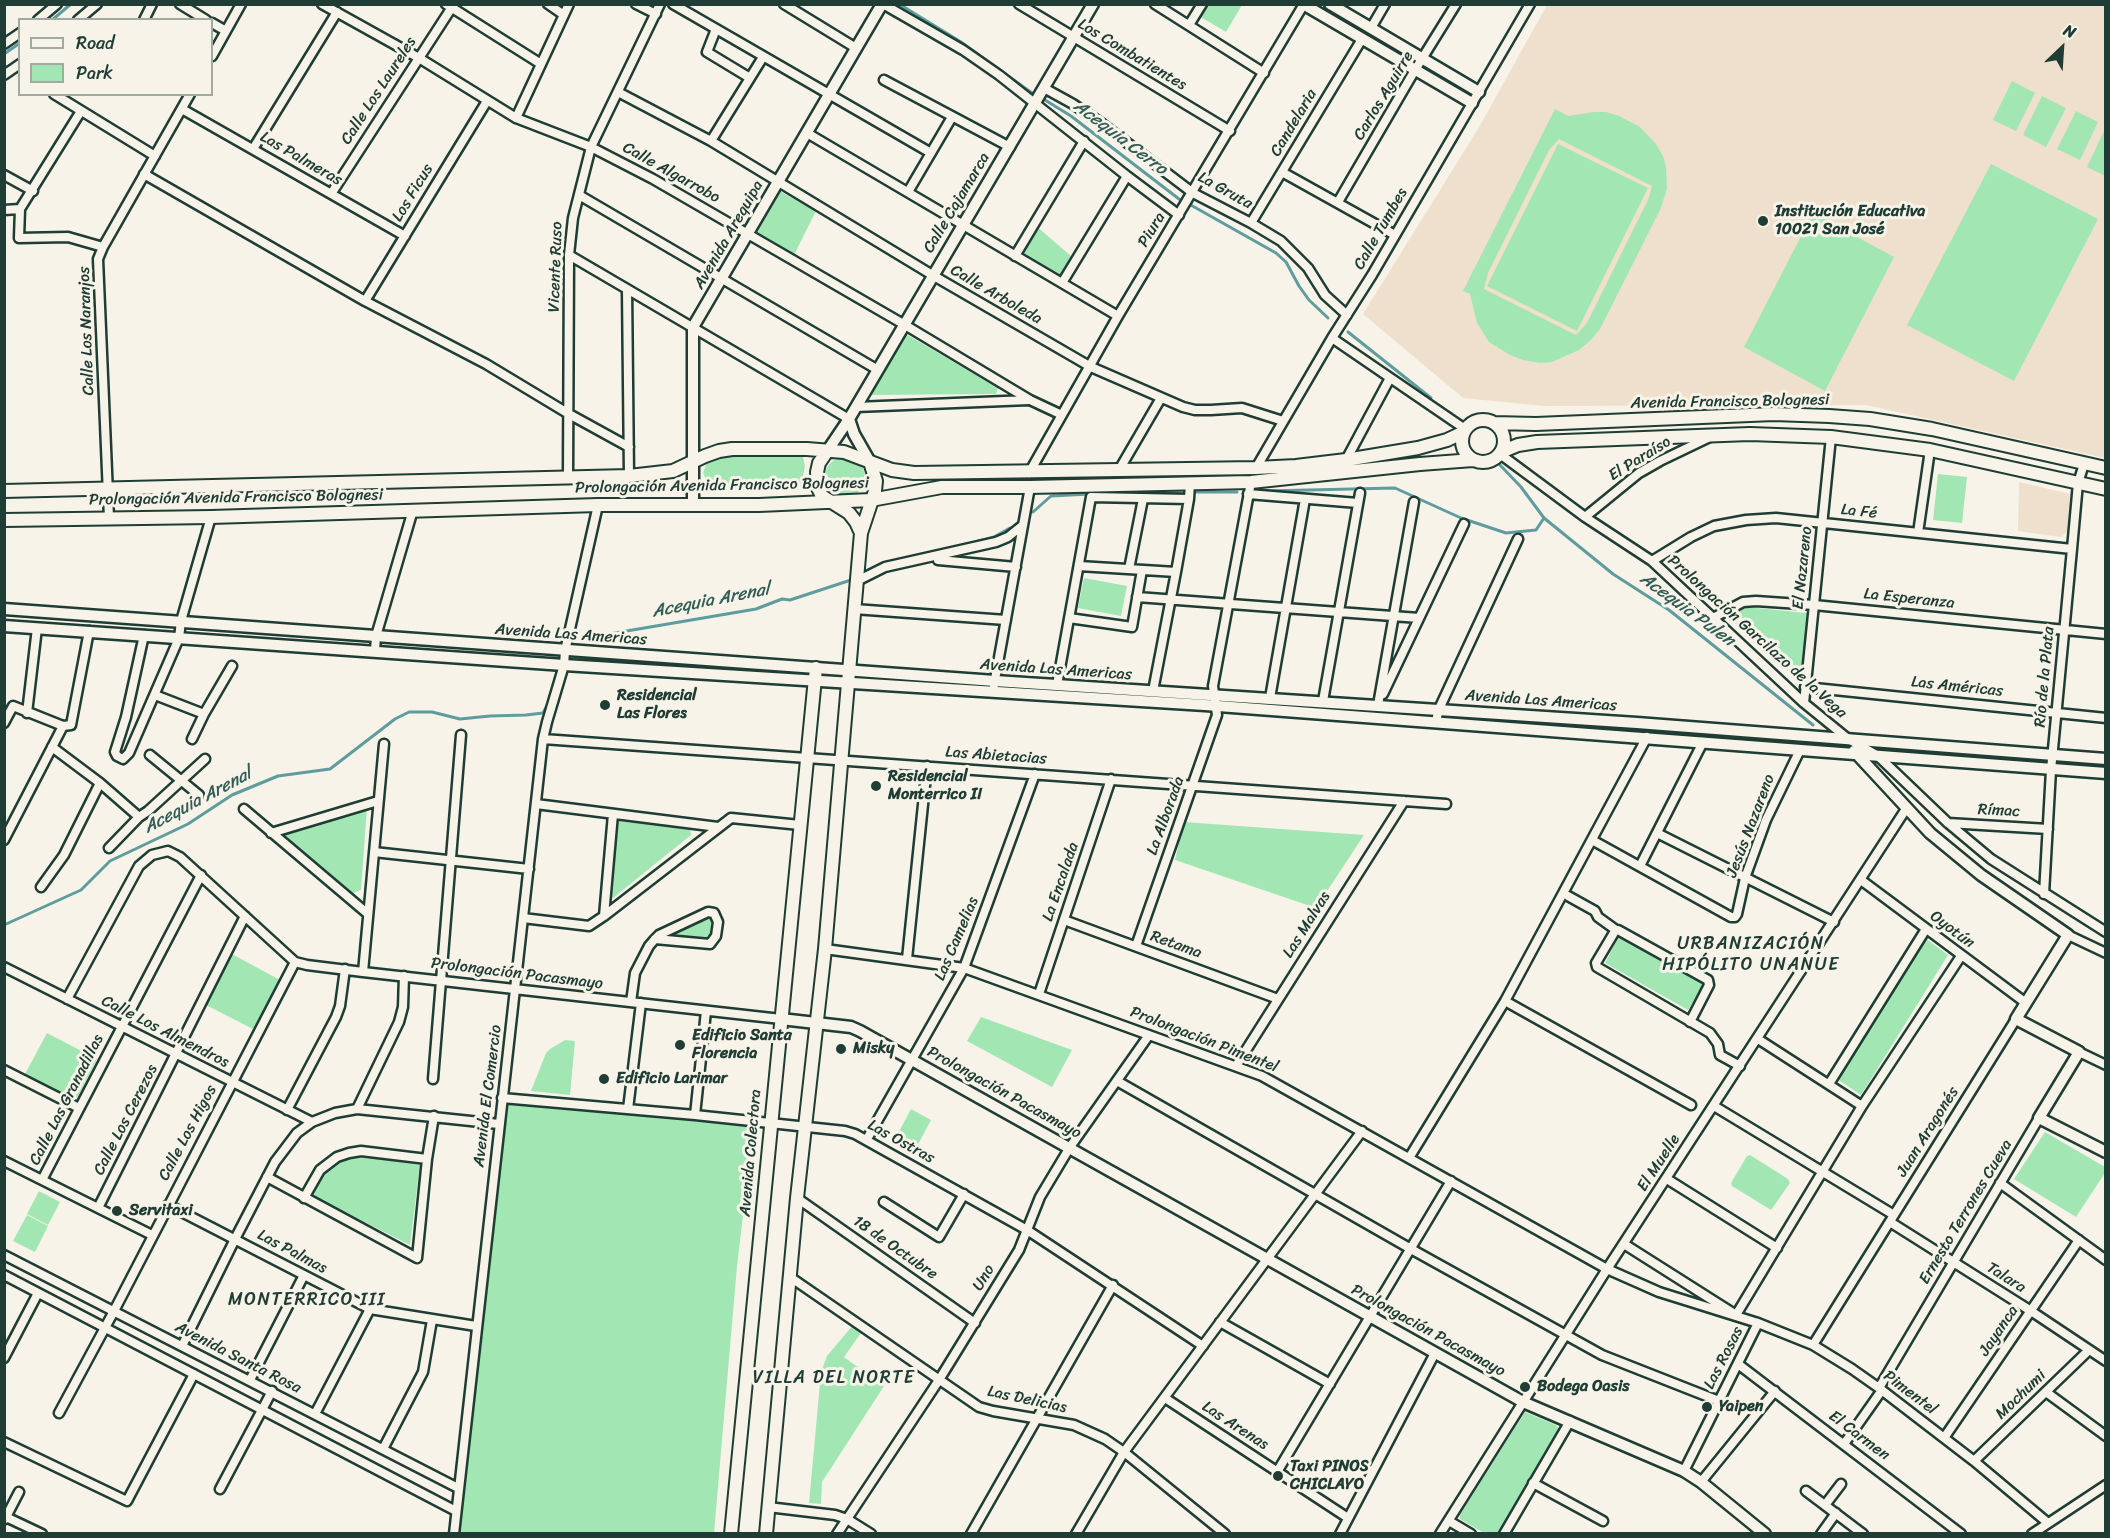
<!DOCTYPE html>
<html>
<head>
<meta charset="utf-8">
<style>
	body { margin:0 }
	#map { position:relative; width:2110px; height:1538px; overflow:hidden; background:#f7f3e8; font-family:Sriracha,sans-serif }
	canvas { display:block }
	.frame { position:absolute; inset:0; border:6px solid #1f3d34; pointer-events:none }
	.legend { position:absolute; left:18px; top:18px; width:195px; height:78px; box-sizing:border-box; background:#f7f3e8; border:2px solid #a1aaa0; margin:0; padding:8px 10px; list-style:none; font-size:18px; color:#1f3d34 }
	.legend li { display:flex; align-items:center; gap:12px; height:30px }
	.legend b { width:30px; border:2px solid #a1aaa0 }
	.north { position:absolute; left:2032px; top:18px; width:60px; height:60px; -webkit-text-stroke:4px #f7f3e8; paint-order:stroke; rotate:25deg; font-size:16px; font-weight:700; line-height:24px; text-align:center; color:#1f3d34 }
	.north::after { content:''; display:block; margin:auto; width:21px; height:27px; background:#1f3d34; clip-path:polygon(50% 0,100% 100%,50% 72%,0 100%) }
</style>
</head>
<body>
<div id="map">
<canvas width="2110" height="1538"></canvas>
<div class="frame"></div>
<ul class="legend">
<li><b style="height:8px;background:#f7f3e8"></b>Road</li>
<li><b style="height:16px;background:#a2e7b3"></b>Park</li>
</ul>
<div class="north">N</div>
</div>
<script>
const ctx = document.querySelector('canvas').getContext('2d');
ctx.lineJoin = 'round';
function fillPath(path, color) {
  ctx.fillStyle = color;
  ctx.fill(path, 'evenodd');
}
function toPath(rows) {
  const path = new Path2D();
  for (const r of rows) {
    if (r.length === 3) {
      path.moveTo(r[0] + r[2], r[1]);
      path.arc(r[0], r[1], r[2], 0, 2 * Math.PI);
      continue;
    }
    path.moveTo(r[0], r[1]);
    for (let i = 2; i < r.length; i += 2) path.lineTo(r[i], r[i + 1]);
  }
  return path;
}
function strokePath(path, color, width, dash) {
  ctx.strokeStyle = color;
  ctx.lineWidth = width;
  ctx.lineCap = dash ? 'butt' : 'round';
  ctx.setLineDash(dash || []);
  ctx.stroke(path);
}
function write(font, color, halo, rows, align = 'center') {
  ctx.font = font + ' Sriracha,sans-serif';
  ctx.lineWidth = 6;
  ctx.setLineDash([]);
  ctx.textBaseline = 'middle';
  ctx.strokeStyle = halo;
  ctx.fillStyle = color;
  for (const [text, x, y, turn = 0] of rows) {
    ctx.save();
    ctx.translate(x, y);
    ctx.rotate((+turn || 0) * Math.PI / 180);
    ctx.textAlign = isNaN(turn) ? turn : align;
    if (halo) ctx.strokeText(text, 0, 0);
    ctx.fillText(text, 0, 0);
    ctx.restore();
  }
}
const built = toPath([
	[1547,5,2105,5,2105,458,1866,405,1545,406,1463,398,1363,314,1478,129],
	[2019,482,2070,494,2067,532,2061,537,2018,531]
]);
const green = toPath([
	[1206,5,1242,5,1226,32,1199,16],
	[2012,81,2035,93,2016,131,1993,120],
	[2042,96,2066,108,2046,147,2023,135],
	[1555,109,1568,116,1594,112,1606,112,1619,116,1640,127,1656,144,1663,156,1666,167,1667,189,1660,210,1600,329,1590,341,1579,350,1552,362,1540,363,1523,360,1510,355,1489,342,1477,323,1470,294,1463,291],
	[1559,139,1652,186,1648,200,1587,323,1576,335,1484,289,1488,273,1549,150],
	[2076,111,2098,122,2080,160,2057,149],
	[2105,129,2106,129,2105,176,2087,167],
	[1558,144,1648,188,1577,331,1487,286],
	[1991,164,2098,219,2014,381,1907,325],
	[776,189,816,211,794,255,752,230],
	[1813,213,1894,257,1825,391,1744,347],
	[1035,225,1071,256,1061,276,1020,253],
	[906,334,998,388,996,394,871,395,870,391,903,335],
	[798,455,803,457,805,466,801,486,796,488,717,489,708,484,703,473,708,460,716,457],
	[845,477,20],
	[1938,474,1967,477,1962,523,1933,520],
	[1084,578,1127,586,1121,616,1078,608],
	[1747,607,1807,613,1801,683,1728,617],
	[367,807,361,890,351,894,285,837,287,832],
	[617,821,690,828,691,835,613,898,610,897],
	[1184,822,1364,835,1316,908,1175,860],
	[707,916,715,924,714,934,710,942,668,938,667,932],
	[1619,936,1703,984,1688,1010,1605,963],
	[1925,938,1948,955,1861,1095,1837,1079],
	[230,953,280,980,253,1029,204,1004],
	[981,1017,1072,1050,1052,1087,967,1041],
	[47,1033,97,1059,78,1097,71,1098,25,1074],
	[565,1040,575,1041,570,1095,531,1091,546,1053,550,1049],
	[505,1101,754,1123,737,1266,714,1533,460,1534],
	[911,1109,931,1120,914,1152,894,1141],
	[2045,1132,2105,1167,2105,1173,2076,1217,2014,1179],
	[1750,1155,1788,1179,1790,1183,1771,1210,1732,1186,1731,1183,1747,1156],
	[364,1157,420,1165,410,1245,311,1195,326,1171,338,1163,351,1158],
	[39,1191,60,1202,48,1225,27,1214],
	[27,1215,48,1226,35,1252,13,1241],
	[854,1324,863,1330,844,1357,884,1386,822,1482,821,1504,809,1503,821,1372,827,1356],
	[1525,1412,1556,1425,1559,1429,1498,1533,1484,1533,1460,1519,1460,1514]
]);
const stream = toPath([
	[899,4,961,42,1032,93],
	[52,20,71,4],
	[4,54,20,43],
	[1045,100,1071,116,1179,199],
	[1189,204,1276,253,1286,262,1299,286,1309,300,1328,318],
	[1348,332,1431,398],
	[1500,465,1521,487,1544,518,1613,574,1669,610,1813,725],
	[1265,491,1395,488,1461,518,1506,533,1536,530,1544,518],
	[1195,492,1237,492],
	[1106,493,1182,493],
	[1033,512,1051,496,1090,494],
	[952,548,994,537,1010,528],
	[609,634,756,609,782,599,790,600,851,580],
	[4,925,81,890,110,861,188,824,232,795,278,776,330,769,395,719,409,712,432,712,460,719,490,716,526,715,543,713,550,700]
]);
const minor = toPath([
	[180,4,206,20],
	[322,4,419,58,516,118,591,147,653,179,905,325,1030,400,1062,415],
	[446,4,541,64],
	[548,4,564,15],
	[636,4,656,14],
	[673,4,931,153],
	[784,4,856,48],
	[883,4,963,50,999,75,1127,176,1179,215],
	[1019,4,1230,131],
	[1155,4,1264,73],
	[38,20,57,4],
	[78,20,97,4],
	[144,20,152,4],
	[212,23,226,31],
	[1189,25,1202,4],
	[1371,28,1385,4],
	[716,29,707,52,750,78],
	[4,44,20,33],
	[212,56,241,4],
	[4,75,20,64],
	[884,80,1010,147],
	[1044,88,1073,104,1101,123,1193,193,1251,223,1281,241,1308,268,1325,295,1347,315],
	[618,92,711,141,934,276,1091,367,1183,407,1195,410,1211,410,1242,408,1283,421],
	[54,94,155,156],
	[182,109,405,236],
	[81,111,20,209,19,238,68,237,103,247],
	[516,118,569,4],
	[807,133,1118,316],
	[711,141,763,57],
	[253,149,337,12],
	[1282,172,1395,235],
	[144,174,365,301,486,364,569,414,629,447],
	[4,175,33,191],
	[908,192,952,117],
	[331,194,454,4],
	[579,195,878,370],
	[1338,202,1415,70,1456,4],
	[4,210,20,209],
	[1251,223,1362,39],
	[569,255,849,419],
	[1015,256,1084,141],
	[1062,283,1127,176],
	[627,289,629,476],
	[365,301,487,101],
	[1332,338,1465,429],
	[856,407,1029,400],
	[1500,454,1585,517,1652,561,1804,703,1847,738,1878,756,1948,823,1991,859,2106,932],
	[1346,460,1390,378],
	[1256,468,1332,338,1372,275,1530,4],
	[1119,470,1161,398],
	[1029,473,1118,316,1304,4],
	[568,478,569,255,573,218,591,147,660,4],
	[1248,494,1358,503],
	[1585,517,1639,473,1660,461,1710,437],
	[109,518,98,259,103,247,190,94],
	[1918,533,1930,450],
	[938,560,1016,567],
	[1652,561,1691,537,1714,526,1746,520,1776,518,2072,549],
	[1079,566,1176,572],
	[1129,569,1143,499],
	[857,581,885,567,996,542,1008,537,1023,525],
	[1137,597,1419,618],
	[854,609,1006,620],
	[1069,618,1132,627,1142,570],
	[1713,618,1743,602,1756,601,1814,605,2106,634],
	[144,635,126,717,115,752,117,756,123,759,129,753,179,638,181,621,211,517],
	[375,651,376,636,413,510],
	[994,685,1030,487],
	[1057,685,1091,497,1189,499],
	[1805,687,2106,718],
	[1153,691,1176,572,1189,499,1190,483],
	[1383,694,1464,524],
	[155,695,204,714],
	[1270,698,1305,499],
	[1323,701,1360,493],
	[1804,703,1831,437],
	[1378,705,1414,502],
	[27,713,37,628],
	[1436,721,1439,709,1518,539],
	[4,723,13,706,63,726,71,725,89,631],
	[192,739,204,714,232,666],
	[543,739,1446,804],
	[52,747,100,783,139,817],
	[150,755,199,795],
	[536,804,718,827],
	[244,809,368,914],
	[1948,823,2048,829],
	[271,833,378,801],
	[1657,833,1834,922],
	[4,840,63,726],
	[1592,840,1731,917,1735,917,1737,914,1745,878,1766,820,1800,750],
	[109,848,139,817,148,811,205,759],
	[374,852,529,869],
	[1640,866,1703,742],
	[1861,880,2026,1003],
	[41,887,64,855,100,783],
	[2044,894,2051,770,2072,549,2078,483,2084,464],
	[1568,896,1595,911,1598,917,1616,930],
	[604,916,613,814],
	[523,918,589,926,604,916,731,818,800,825],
	[1064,920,1278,999],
	[2068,935,2106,953],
	[1136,946,1217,715,1213,686,1251,482],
	[825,949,964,968,1262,1076,1607,1269,1659,1292,1758,1323,1813,1345,1852,1369,1879,1388,1974,1461,2048,1523],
	[907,959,927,766],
	[4,967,312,1122],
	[363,972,384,744],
	[1039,994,1111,779],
	[67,999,139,866,152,855,168,851,180,857,295,962,307,965,363,972,781,1019],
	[1505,1001,1691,1105],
	[631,1002,635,973,649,946,655,939,659,935,708,912,714,913,718,922,716,936,710,944,655,939],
	[1690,1022,1709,985,1708,980,1618,930,1615,931,1596,963,1597,967,1710,1033,1718,1044,1720,1055,1740,1066],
	[1758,1039,1862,1106],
	[2079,1052,2106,1065],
	[1236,1066,1404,801],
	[4,1070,79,1108],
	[433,1079,461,735],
	[1117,1081,1411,1249,1602,1355,1719,1401],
	[1829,1084,1926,929],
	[502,1098,695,1115,845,1131,855,1134,1027,1230,1203,1346],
	[1714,1106,1894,1215],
	[357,1109,399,1022,403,1007,404,976],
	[628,1109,641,1003],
	[287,1110,336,1017,340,1006,345,969],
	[695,1115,706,1011],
	[867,1139,964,968,1035,774],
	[1409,1158,1505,1001,1647,737],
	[4,1161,152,1235],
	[267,1177,417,1258,427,1159,434,1116],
	[1667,1179,1777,1248],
	[42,1180,201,875],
	[2000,1183,2106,1260],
	[304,1198,320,1170,337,1157,349,1153,361,1151,427,1159],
	[797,1198,975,1323],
	[884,1202,939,1237,964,1194],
	[168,1205,370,1309,476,1326],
	[98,1208,245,916],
	[1890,1222,2031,1311,2106,1361],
	[1624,1244,1736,1315,1862,1106,1961,956],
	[4,1255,458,1488],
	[4,1275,456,1511],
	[790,1277,979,1407,993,1411,1074,1425,1105,1439,1124,1452,1225,1534],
	[1220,1322,1330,1384],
	[1813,1345,2016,1019],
	[182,1346,235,1239,275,1162,297,1133,312,1122,335,1113,357,1109,499,1124],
	[4,1358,38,1293],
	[1738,1364,1961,1534],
	[250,1380,304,1275],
	[1879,1388,2039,1118],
	[2046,1392,2106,1436],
	[1165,1398,1348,1518],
	[59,1413,114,1311,295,962],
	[315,1414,370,1309],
	[1944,1438,2079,1240],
	[4,1442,127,1501,194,1374],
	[1844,1444,1882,1390],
	[383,1449,423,1372,432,1320],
	[1974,1461,2089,1350],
	[1684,1471,1758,1323],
	[1277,1472,1451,1181],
	[1701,1482,1775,1391],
	[1533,1483,1603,1521],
	[220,1489,272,1391],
	[1806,1491,1863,1534],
	[1825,1505,1841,1484],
	[768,1507,835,1515,847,1519,871,1534],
	[6,1517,42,1534],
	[5,1519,19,1492],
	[1449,1521,1471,1534],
	[454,1534,543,739,547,722,564,665,565,651,598,505],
	[837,1534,939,1380,1019,1250,1040,1197,1070,1147,1149,1035],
	[971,1534,1113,1285],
	[1076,1534,1124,1452,1362,1131],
	[1340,1534,1435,1353],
	[1440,1534,1607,1269,1906,809],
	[1504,1534,1570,1421],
	[1821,1534,1836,1513],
	[2032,1534,2106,1485]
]);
const tertiary = toPath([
	[1303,4,1472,103],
	[1330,4,1479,92],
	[849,419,854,434,870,462],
	[828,450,849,419,1093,4],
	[693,505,693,327,882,4],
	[4,609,995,681,1637,723,2106,759],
	[4,626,564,665,1205,705,2106,773],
	[1854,751,1930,833,1981,875,2068,935,2016,1019,2079,1052,2039,1118,2106,1152],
	[781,1019,851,1027,860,1031,1523,1402,1684,1471,1701,1482,1765,1534]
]);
const secondary = toPath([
	[1483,441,21],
	[1494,423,1536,424,1774,414,1829,416,1870,419,1932,429,2106,468],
	[828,450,819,463,817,472,818,488,822,496,849,513,856,522,861,533],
	[1501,452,1518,445,1537,442,1750,434,1831,437,1930,450,2106,489],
	[4,491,629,476,673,471,705,456,719,451,732,449,807,449,844,452,892,470,914,473,1256,468,1296,466,1346,460,1418,448,1447,440,1462,433],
	[4,520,211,517,598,505,759,505,871,500,942,487,1030,487,1251,482,1420,464,1473,460],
	[731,1534,816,668],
	[766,1534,797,1198,825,949,861,533,875,491,876,481,870,462]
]);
const markers = [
	[1763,221,6,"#1f3d34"],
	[605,705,6,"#1f3d34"],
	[876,786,6,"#1f3d34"],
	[680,1045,6,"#1f3d34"],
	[841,1049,6,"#1f3d34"],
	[604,1079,6,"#1f3d34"],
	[117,1211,6,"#1f3d34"],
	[1525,1387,6,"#1f3d34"],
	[1707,1407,6,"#1f3d34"],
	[1278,1476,6,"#1f3d34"]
];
const streetNames = [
	["Los Combatientes",1132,55,31],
	["Calle Los Laureles",379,91,-57],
	["Carlos Aguirre",1384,96,-59],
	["Candelaria",1294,123,-59],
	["Las Palmeras",301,159,30],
	["Calle Algarrobo",671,173,29],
	["La Gruta",1225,191,29],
	["Los Ficus",413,193,-59],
	["Calle Cajamarca",957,203,-59],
	["Calle Tumbes",1381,229,-60],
	["Piura",1152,230,-59],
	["Avenida Arequipa",729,235,-60],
	["Vicente Ruso",556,267,-88],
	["Calle Arboleda",996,295,30],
	["Calle Los Naranjos",87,331,-92],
	["Avenida Francisco Bolognesi",1730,402,-1],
	["El Paraíso",1640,459,-32],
	["Prolongación Avenida Francisco Bolognesi",722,486,-1],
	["Prolongación Avenida Francisco Bolognesi",236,498,-1],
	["La Fé",1859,512,6],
	["El Nazareno",1803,568,-84],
	["La Esperanza",1909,599,6],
	["Avenida Las Americas",571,635,4],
	["Prolongación Garcilazo de la Vega",1757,637,42],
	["Avenida Las Americas",1056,670,4],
	["Río de la Plata",2045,677,-85],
	["Las Américas",1957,687,6],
	["Avenida Las Americas",1541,701,4],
	["Las Abietacias",996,756,4],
	["Rímac",1999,811,3],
	["La Alborada",1166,816,-70],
	["Jesús Nazareno",1751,826,-69],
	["La Encalada",1061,882,-71],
	["Las Malvas",1307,925,-58],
	["Oyotún",1952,930,37],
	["Las Camelias",957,939,-67],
	["Retama",1176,945,20],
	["Prolongación Pacasmayo",517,974,7],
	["Calle Los Almendros",165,1032,27],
	["Prolongación Pimentel",1204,1040,21],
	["Prolongación Pacasmayo",1004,1093,29],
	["Avenida El Comercio",488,1096,-83],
	["Calle Las Granadillas",67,1100,-63],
	["Calle Los Cerezos",126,1120,-63],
	["Juan Aragonés",1928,1132,-58],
	["Calle Los Higos",188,1133,-62],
	["Las Ostras",901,1142,29],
	["Avenida Colectora",751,1153,-85],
	["El Muelle",1659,1163,-57],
	["Ernesto Terrones Cueva",1966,1212,-59],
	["18 de Octubre",895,1248,35],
	["Las Palmas",292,1252,28],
	["Uno",984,1278,-59],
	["Talara",2006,1278,32],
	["Prolongación Pacasmayo",1428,1331,29],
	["Jayanca",1999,1331,-56],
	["Avenida Santa Rosa",238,1358,27],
	["Las Rosas",1724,1358,-63],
	["Pimentel",1910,1393,37],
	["Mochumi",2021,1395,-44],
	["Las Delicias",1027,1400,12],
	["Las Arenas",1235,1426,33],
	["El Carmen",1859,1436,37]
];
const poiNames = [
	["Institución Educativa",1775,212],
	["10021 San José",1775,230],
	["Residencial",617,696],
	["Las Flores",617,714],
	["Residencial",888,777],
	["Monterrico II",888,795],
	["Edificio Santa",692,1036],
	["Florencia",692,1054],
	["Misky",853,1049],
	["Edificio Larimar",616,1079],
	["Servitaxi",129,1211],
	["Bodega Oasis",1537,1387],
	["Yaipen",1719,1407],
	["Taxi PINOS",1290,1467],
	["CHICLAYO",1290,1485]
];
const waterNames = [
	["Acequia Cerro",1120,138,37],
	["Acequia Arenal",711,601,-11],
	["Acequia Pulen",1687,610,36],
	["Acequia Arenal",198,801,-28]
];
const neighbourhoodNames = [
	["URBANIZACIÓN",1751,944],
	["HIPÓLITO UNANUE",1751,965],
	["MONTERRICO III",307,1300],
	["VILLA DEL NORTE",834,1378]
];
fillPath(built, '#eee0cc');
fillPath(green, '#a2e7b3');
strokePath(stream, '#5f9c9e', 3);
strokePath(minor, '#1f3d34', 13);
strokePath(tertiary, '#1f3d34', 15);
strokePath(secondary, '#1f3d34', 16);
strokePath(minor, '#f7f3e8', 8);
strokePath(tertiary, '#f7f3e8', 10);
strokePath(secondary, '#f7f3e8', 12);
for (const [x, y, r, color] of markers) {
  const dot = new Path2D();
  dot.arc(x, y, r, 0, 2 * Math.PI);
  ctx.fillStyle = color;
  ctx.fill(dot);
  strokePath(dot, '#f7f3e8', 2);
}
write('16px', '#1f3d34', '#f7f3e8', streetNames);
write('bold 16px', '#1f3d34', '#f7f3e8', poiNames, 'left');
write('italic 18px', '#345d57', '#f7f3e8', waterNames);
ctx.letterSpacing = '1.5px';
write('18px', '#1f3d34', '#f7f3e8', neighbourhoodNames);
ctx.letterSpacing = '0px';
</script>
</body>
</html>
